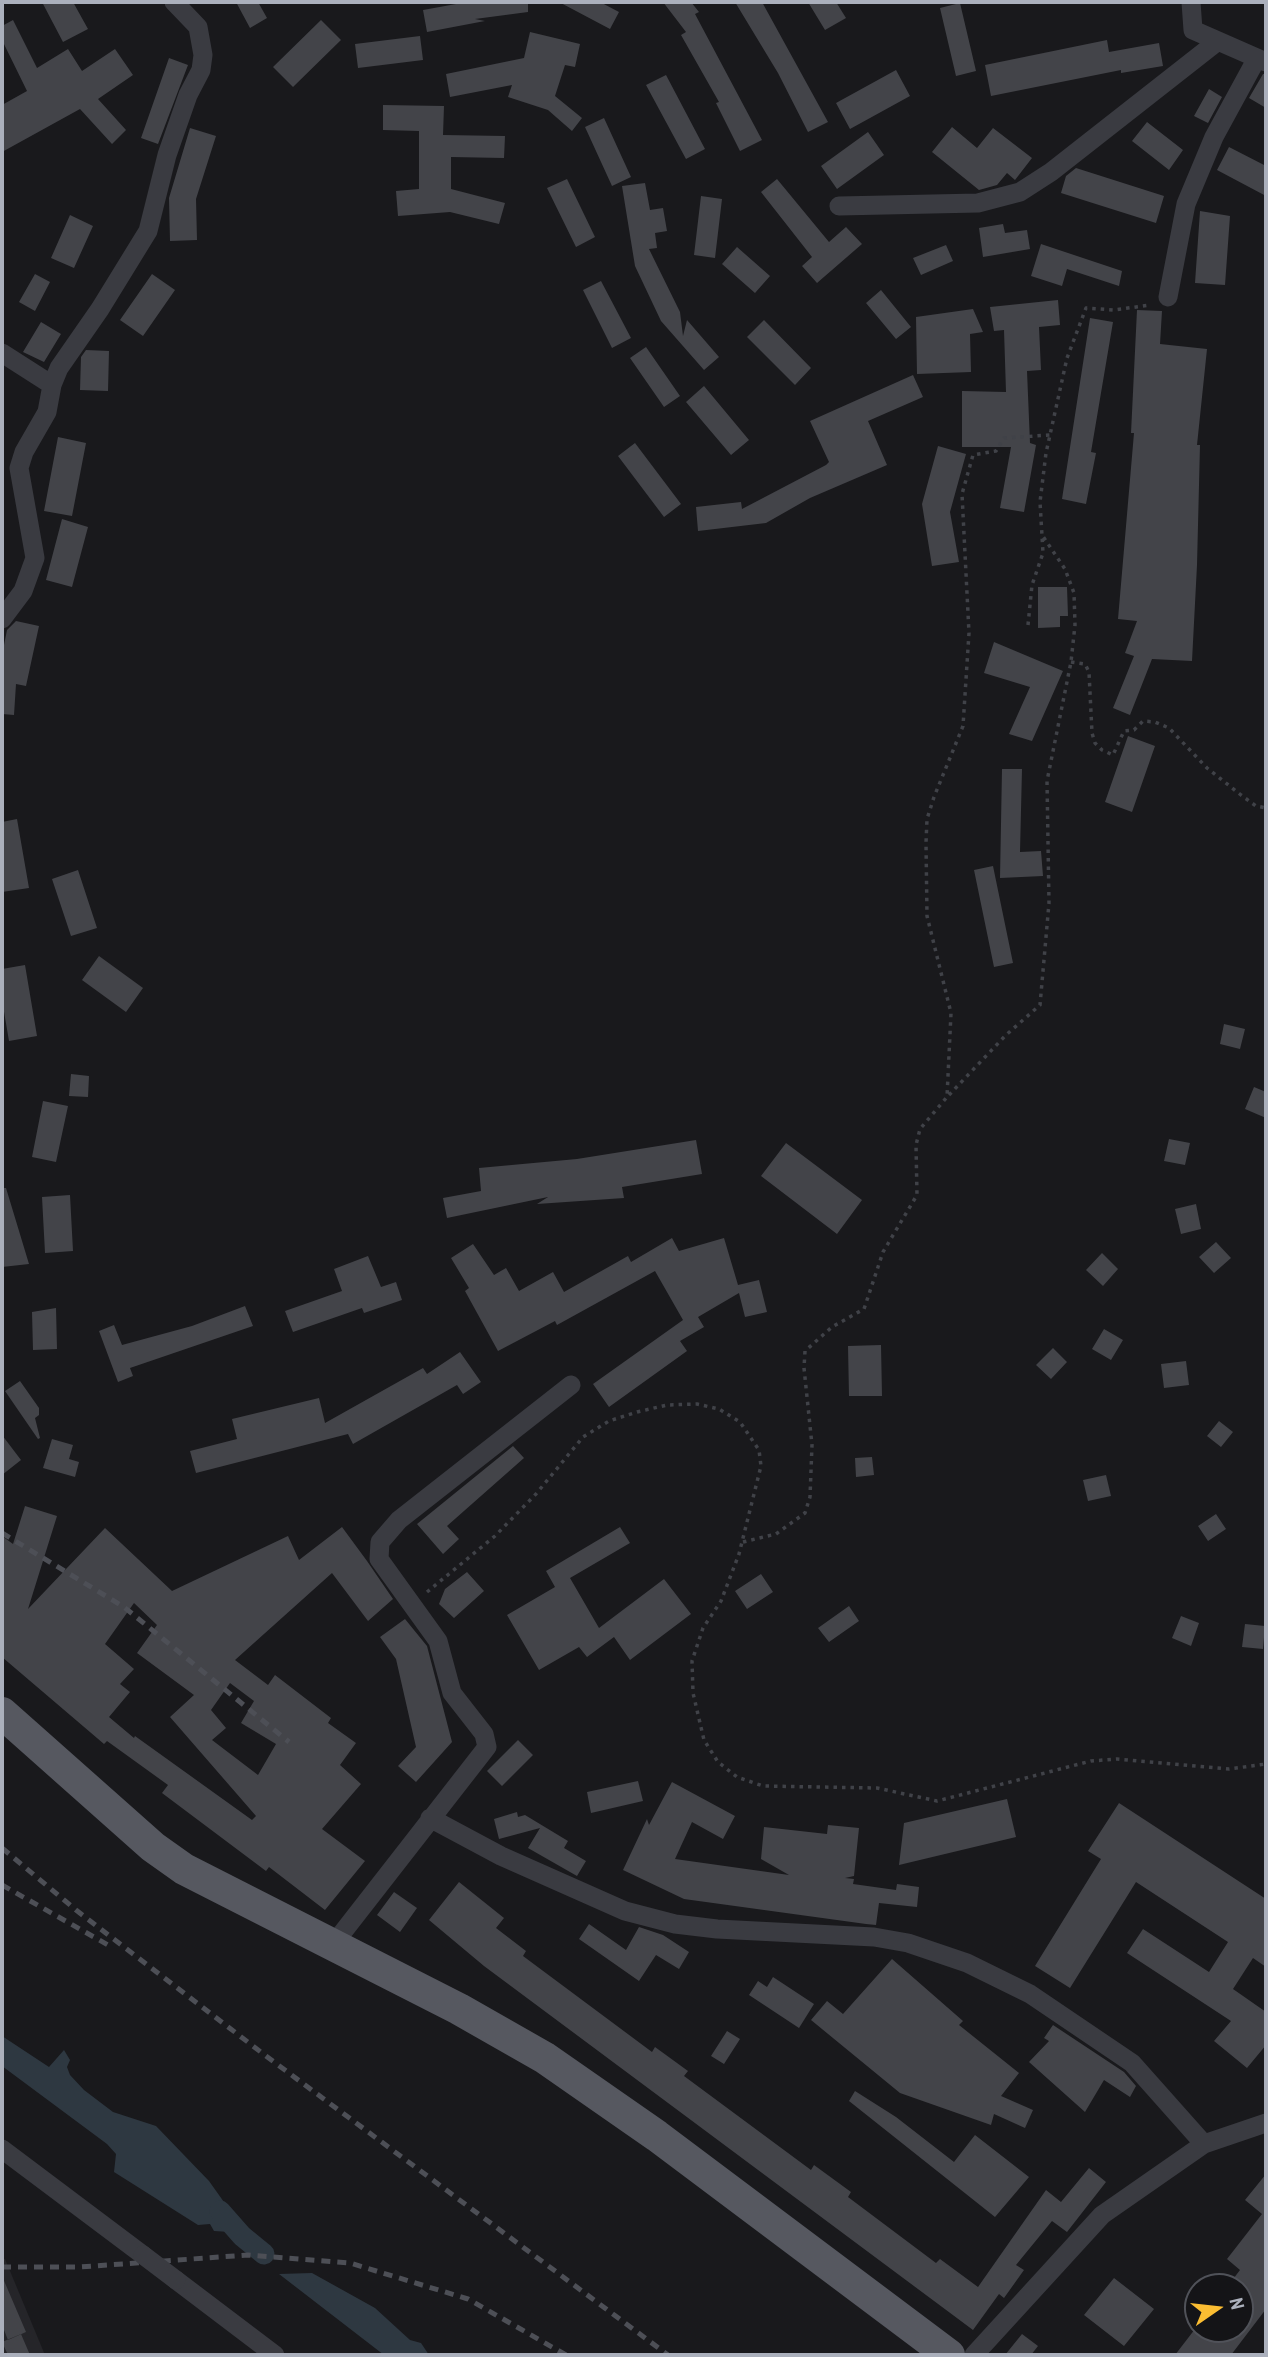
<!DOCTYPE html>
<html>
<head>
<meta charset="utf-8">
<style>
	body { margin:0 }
	#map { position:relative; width:1268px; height:2357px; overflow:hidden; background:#19191c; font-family:"Archivo Narrow",sans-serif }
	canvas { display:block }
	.frame { position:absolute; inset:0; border:4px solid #abb0bc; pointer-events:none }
	.north { position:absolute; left:1184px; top:2273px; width:70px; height:70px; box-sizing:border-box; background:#141417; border:2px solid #505259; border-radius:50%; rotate:76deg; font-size:19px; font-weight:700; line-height:28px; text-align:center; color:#abb0bc }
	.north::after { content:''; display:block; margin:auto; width:24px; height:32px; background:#fbbd32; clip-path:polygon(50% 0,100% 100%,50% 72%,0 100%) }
</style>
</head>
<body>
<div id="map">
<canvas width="1268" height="2357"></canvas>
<div class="frame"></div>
<div class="north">N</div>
</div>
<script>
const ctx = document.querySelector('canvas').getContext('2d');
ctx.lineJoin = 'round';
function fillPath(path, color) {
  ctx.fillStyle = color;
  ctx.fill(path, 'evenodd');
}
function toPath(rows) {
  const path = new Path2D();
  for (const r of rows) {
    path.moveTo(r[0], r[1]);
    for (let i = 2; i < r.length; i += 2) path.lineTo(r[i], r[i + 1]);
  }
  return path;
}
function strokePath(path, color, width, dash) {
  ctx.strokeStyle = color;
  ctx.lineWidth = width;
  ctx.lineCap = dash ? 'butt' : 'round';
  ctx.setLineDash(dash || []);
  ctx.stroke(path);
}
const built = toPath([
	[2,2259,5,2259,45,2355,2,2355]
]);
const water = toPath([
	[2,2036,49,2067,64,2050,70,2060,67,2067,70,2075,84,2090,113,2112,156,2126,209,2181,246,2233,214,2231,210,2224,198,2225,114,2172,116,2154,107,2144,2,2066],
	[312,2273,375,2308,410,2340,421,2343,429,2355,384,2355,279,2274]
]);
const canal = toPath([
	[220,2211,242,2236,264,2254]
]);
const building = toPath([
	[42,2,73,2,88,29,63,42],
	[236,2,258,2,267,18,250,28],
	[467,2,528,2,528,12,475,19,485,21,427,32,423,10],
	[559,2,600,2,619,12,610,29],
	[663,2,691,2,699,12,695,14,762,140,740,151,716,103,719,102,681,35,686,32],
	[735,2,762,2,828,122,808,132,778,73],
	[808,2,836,2,846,18,825,30],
	[960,3,976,71,956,76,940,8],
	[13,20,37,68,68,49,82,71,115,49,133,75,98,99,126,130,112,144,80,109,2,152,2,105,27,91,2,40,2,26],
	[321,20,341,40,293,87,273,67],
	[530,32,580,44,575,67,565,65,555,96,582,118,572,131,548,110,508,97,512,85,450,97,446,74,524,58],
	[420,36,423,60,358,68,355,44],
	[1107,40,1109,52,1159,43,1163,66,1121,73,1121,70,991,96,985,65],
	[169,58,188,65,158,144,141,138],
	[896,70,910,96,850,129,836,103],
	[1263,74,1266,74,1266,108,1249,98],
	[666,75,705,149,686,159,646,85],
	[1209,89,1222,97,1208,123,1194,116],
	[383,105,444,106,443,135,505,136,504,158,451,157,451,189,505,203,499,224,450,212,398,216,396,191,419,189,419,131,383,130],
	[604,118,631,177,612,186,585,127],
	[1147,122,1183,150,1169,170,1132,141],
	[952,127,977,148,993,128,1032,158,1015,180,1007,173,997,185,979,190,932,152],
	[190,128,216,136,196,199,197,240,170,241,169,198],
	[868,132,884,155,837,189,821,166],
	[1229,147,1266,166,1266,196,1217,170],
	[1076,168,1164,196,1156,223,1061,193,1066,176],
	[567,179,595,237,576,247,547,188],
	[777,179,829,242,846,227,862,244,817,283,802,266,812,257,761,192],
	[645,183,650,210,663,208,667,231,655,233,657,248,649,249,680,312,683,336,687,320,719,357,704,370,661,321,635,266,622,186],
	[701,196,722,199,715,258,694,255],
	[1200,211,1230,216,1225,285,1195,283],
	[70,215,93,226,74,268,51,258],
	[1003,224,1005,233,1027,230,1030,249,983,257,979,228],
	[1041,244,1122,271,1119,286,1067,269,1062,286,1031,276],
	[946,245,953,261,921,275,913,258],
	[737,247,770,276,755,293,722,264],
	[35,274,50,282,35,311,19,302],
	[152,274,175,290,143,336,120,320],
	[601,281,631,338,612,348,583,290],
	[881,290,911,327,896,339,866,303],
	[1058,300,1060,325,1039,327,1041,370,1027,371,1030,443,1036,445,1024,512,1000,508,1011,447,962,447,962,391,1006,392,1004,330,994,331,990,307],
	[973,309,983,332,970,334,971,372,917,374,916,317],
	[1137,310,1162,311,1160,344,1207,349,1197,445,1200,445,1197,565,1192,661,1152,659,1130,715,1113,708,1134,656,1125,653,1137,621,1118,619,1134,433,1131,433],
	[1090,318,1113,322,1091,452,1096,453,1086,504,1062,499],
	[764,320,811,368,795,385,747,337],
	[41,322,61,334,44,362,23,352],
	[646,347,680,396,664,407,630,358],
	[86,350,109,351,108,391,80,390,81,357],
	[913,375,923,397,868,421,887,465,810,498,766,523,698,531,696,507,741,502,742,509,826,465,829,462,810,421],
	[704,386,749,440,731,455,686,402],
	[58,437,86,443,72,516,44,511],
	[635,443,681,504,664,517,618,456],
	[938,446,966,454,950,512,959,562,932,566,922,504],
	[62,519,88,527,72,587,46,580],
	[1038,587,1067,587,1068,616,1060,616,1060,627,1038,628],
	[16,621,39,626,26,686,16,684,14,715,2,714,2,655,7,630],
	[994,642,1063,671,1032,741,1009,734,1030,687,984,673],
	[1128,736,1155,746,1132,812,1105,802],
	[1002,769,1022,769,1020,852,1041,851,1043,876,1000,878],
	[17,819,29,888,2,892,2,822],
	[993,866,1013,963,994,967,974,870],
	[78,870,97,928,71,936,52,879],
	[99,956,143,988,126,1012,82,980],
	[25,965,37,1036,9,1041,2,1000,2,969],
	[1224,1024,1245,1029,1240,1049,1220,1044],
	[71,1074,89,1076,88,1097,69,1096],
	[1254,1087,1266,1092,1266,1118,1245,1109],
	[43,1101,68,1106,56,1162,32,1157],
	[1169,1139,1190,1143,1185,1165,1164,1161],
	[696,1140,702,1174,622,1187,624,1198,537,1204,548,1197,447,1218,443,1198,481,1191,479,1168,577,1159],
	[786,1143,862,1200,837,1234,761,1176],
	[2,1188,6,1188,29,1264,2,1267],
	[70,1195,73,1251,45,1253,42,1197],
	[1196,1204,1201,1229,1181,1234,1175,1209],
	[672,1238,679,1251,724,1238,738,1285,759,1280,767,1312,745,1317,739,1293,698,1317,704,1327,680,1341,687,1351,609,1407,593,1384,683,1320,655,1271,557,1325,555,1321,498,1351,465,1291,469,1288,451,1258,473,1244,494,1275,506,1268,519,1291,553,1272,564,1292,628,1256,631,1262],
	[1216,1242,1231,1258,1214,1273,1199,1257],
	[1102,1253,1118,1269,1103,1286,1086,1270],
	[368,1256,381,1287,396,1282,402,1300,364,1313,362,1308,293,1332,285,1311,342,1291,334,1269],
	[245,1306,253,1326,130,1368,133,1376,118,1382,99,1331,114,1325,122,1345,192,1326],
	[56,1308,57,1349,33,1350,32,1312],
	[1104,1329,1123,1340,1111,1360,1092,1349],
	[881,1345,882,1396,849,1396,848,1346],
	[1053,1348,1067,1362,1051,1379,1036,1365],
	[460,1352,481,1382,463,1394,457,1385,353,1444,348,1434,196,1473,190,1451,237,1439,232,1419,319,1398,325,1423,423,1368,427,1374],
	[1186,1361,1189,1385,1164,1388,1161,1364],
	[20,1381,39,1408,39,1415,35,1418,40,1438,38,1439,5,1391],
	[1219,1421,1233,1432,1221,1447,1207,1436],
	[2,1435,21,1460,2,1475],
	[52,1439,73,1445,69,1459,79,1462,75,1477,43,1468],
	[513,1446,524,1458,447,1526,459,1539,443,1554,417,1524],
	[872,1457,874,1475,856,1477,855,1458],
	[1106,1475,1111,1496,1088,1501,1083,1480],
	[25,1506,57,1516,28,1609,105,1528,172,1591,288,1536,299,1560,342,1527,367,1561,393,1599,368,1621,332,1573,235,1660,268,1685,275,1675,331,1718,328,1723,356,1743,340,1765,361,1784,322,1829,365,1861,325,1910,269,1867,266,1871,162,1793,168,1785,107,1741,104,1744,2,1657,2,1536,13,1544],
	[134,1603,157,1625,137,1653,194,1695,170,1717,256,1816,252,1820,135,1736,134,1738,109,1717,130,1692,120,1684,134,1669,105,1644],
	[230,1683,254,1701,241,1723,276,1744,258,1775,212,1740,226,1728,211,1710],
	[1216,1514,1226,1529,1208,1541,1198,1526],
	[620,1527,630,1543,570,1578,599,1628,664,1579,691,1614,630,1660,614,1637,587,1657,579,1647,539,1670,507,1615,555,1587,546,1571],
	[467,1572,484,1591,454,1618,439,1604,445,1589],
	[761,1574,773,1592,747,1609,735,1591],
	[849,1606,859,1621,829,1642,818,1628],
	[1181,1616,1199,1623,1191,1646,1172,1638],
	[405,1619,427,1646,452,1742,416,1782,398,1766,416,1747,396,1659,380,1637],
	[1245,1624,1265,1626,1263,1649,1242,1647],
	[518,1740,533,1755,502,1786,487,1771],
	[638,1781,643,1801,591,1813,587,1792],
	[672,1782,735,1816,723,1839,692,1822,675,1859,789,1875,761,1859,764,1827,827,1834,828,1825,859,1828,854,1876,845,1878,854,1879,853,1884,896,1890,897,1884,919,1887,917,1907,879,1903,876,1925,866,1924,684,1899,623,1870,647,1819,649,1825],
	[1007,1799,1016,1837,899,1865,904,1823],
	[1119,1803,1266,1899,1266,1967,1253,1958,1233,1989,1266,2012,1266,2045,1247,2068,1214,2041,1231,2021,1127,1953,1143,1929,1209,1972,1228,1942,1136,1882,1070,1988,1035,1966,1101,1859,1088,1851],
	[517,1812,518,1817,525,1815,568,1841,564,1848,586,1861,577,1876,528,1848,540,1828,499,1839,494,1819],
	[459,1882,504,1918,496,1928,526,1951,523,1956,652,2052,655,2047,688,2071,684,2076,811,2170,814,2165,851,2192,848,2197,936,2263,940,2259,978,2287,1046,2190,1061,2202,1089,2168,1106,2182,1067,2232,1052,2221,1016,2265,1024,2270,1004,2298,999,2294,973,2330,484,1966,429,1920],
	[394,1892,417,1908,400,1932,377,1915],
	[589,1924,626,1950,639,1927,663,1935,689,1952,679,1969,656,1955,639,1981,579,1939],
	[892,1959,963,2021,959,2025,1019,2073,1001,2096,1033,2110,1025,2128,994,2114,991,2125,900,2093,811,2020,827,2001,843,2014],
	[773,1977,814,2004,799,2028,749,1995,758,1981,767,1987],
	[1053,2025,1124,2072,1136,2086,1130,2097,1104,2080,1085,2112,1029,2062,1049,2041,1044,2038],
	[727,2031,740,2039,724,2064,711,2056],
	[855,2091,896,2117,954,2162,975,2135,1029,2177,995,2217,849,2101],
	[1266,2174,1266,2309,1231,2355,1175,2355,1195,2329,1240,2329,1240,2287,1227,2287,1240,2270,1227,2259,1262,2214,1245,2200],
	[2,2276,26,2332,8,2340,2,2325],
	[1114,2278,1154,2309,1124,2346,1084,2315],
	[21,2334,30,2355,8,2355,2,2342],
	[1022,2334,1038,2346,1031,2355,1005,2355]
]);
const path = toPath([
	[1028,625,1032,585,1043,553,1040,502,1046,453,1067,358,1086,308,1114,310,1150,305],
	[1071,662,1085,664,1089,672,1092,733,1095,743,1102,750,1113,755,1124,731,1134,730,1143,721,1155,722,1169,728,1207,768,1241,795,1256,806,1266,808],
	[949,1095,1006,1035,1040,1005,1049,903,1047,781,1071,662,1075,625,1074,593,1065,569,1042,535],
	[743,1542,776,1534,805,1513,810,1497,812,1445,804,1368,805,1351,832,1327,864,1309,883,1252,917,1195,916,1145,920,1129,947,1097,951,1013,927,916,926,843,927,819,934,797,963,726,969,633,962,494,973,455,996,451,1004,438,1050,435],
	[427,1592,495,1536,536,1494,583,1437,609,1421,637,1412,667,1405,697,1404,719,1409,740,1422,759,1450,761,1466,739,1554,721,1601,703,1628,692,1661,693,1693,704,1740,718,1762,737,1777,763,1786,877,1788,937,1801,1091,1761,1117,1759,1229,1769,1266,1764]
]);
const minor = toPath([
	[1191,2,1193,30,1266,62],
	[839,206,978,203,1020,192,1051,172,1218,41],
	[1168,297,1186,204,1214,137,1257,58],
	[2,353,52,385],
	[2,619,23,591,35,558,19,468,24,452,47,412,52,385,59,368,100,309,148,231,167,155,188,95,201,70,203,55,198,27,174,2],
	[430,1818,501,1856,625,1911,675,1924,717,1929,874,1937,908,1943,967,1963,1030,1994,1132,2063,1204,2144],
	[332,1946,487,1747,484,1734,452,1693,438,1641,379,1559,380,1542,399,1520,571,1385],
	[2,2149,143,2255],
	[176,2280,275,2355],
	[974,2355,1102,2215,1204,2144,1266,2123]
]);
const primary = toPath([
	[2,1713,153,1847,184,1869,459,2009,545,2058,657,2136,949,2355]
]);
const rail = toPath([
	[2,1533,124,1607,289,1742],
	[2,1848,76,1910,266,2056,668,2355],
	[2,1885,108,1945],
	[2,2267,80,2267,248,2255,350,2263,468,2299,566,2355]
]);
const minorBridge = toPath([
	[143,2255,176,2280]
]);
fillPath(built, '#252529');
fillPath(water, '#2e3841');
strokePath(canal, '#2e3841', 21);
fillPath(building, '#434449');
strokePath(path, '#404248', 3.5, [3.5, 5]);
strokePath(minor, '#3a3b41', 19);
strokePath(primary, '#565860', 32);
strokePath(rail, '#4d4f56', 5, [9, 7]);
strokePath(minorBridge, '#3a3b41', 19);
</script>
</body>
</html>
